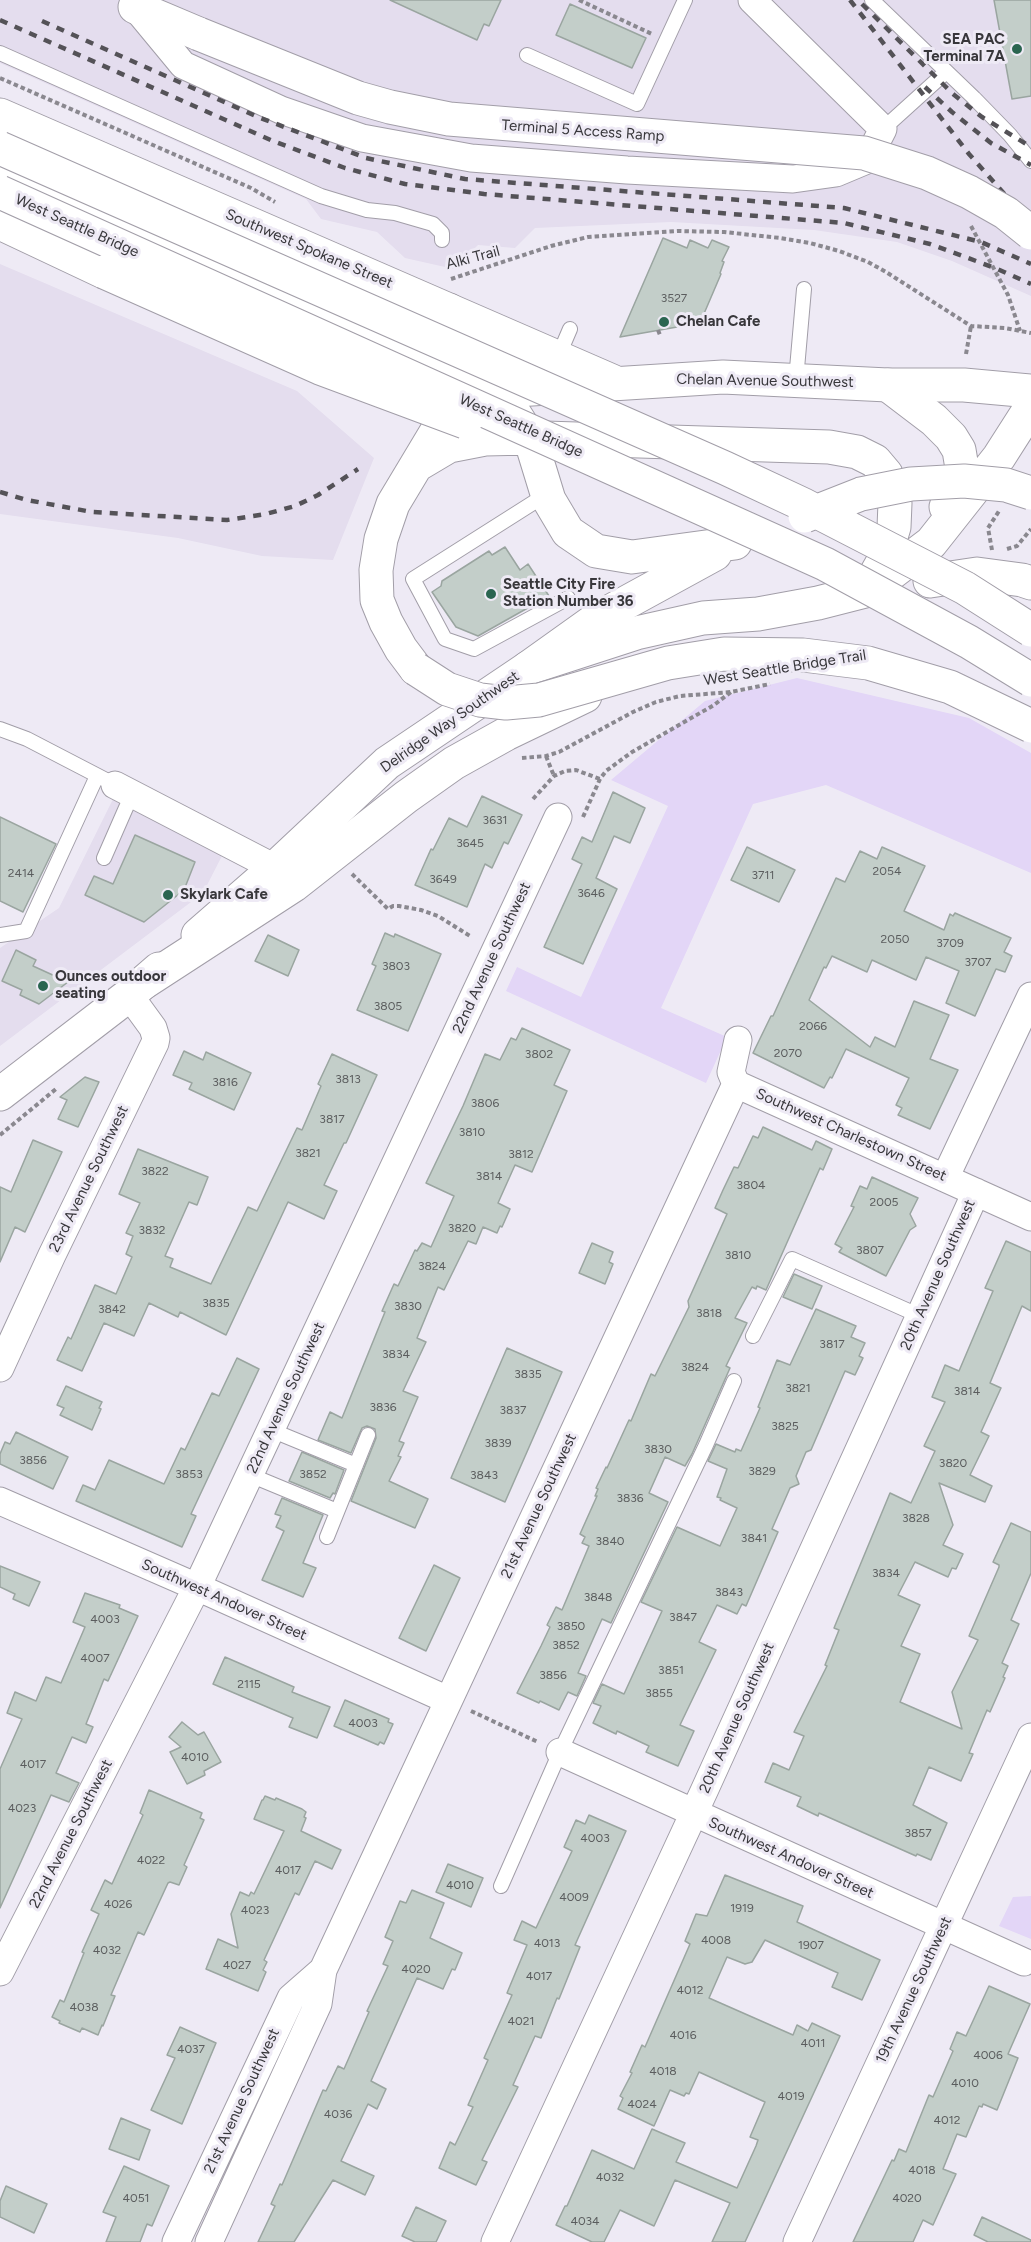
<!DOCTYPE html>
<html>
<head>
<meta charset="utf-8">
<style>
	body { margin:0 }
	canvas { display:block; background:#eeeaf5 }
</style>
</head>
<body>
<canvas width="1031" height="2242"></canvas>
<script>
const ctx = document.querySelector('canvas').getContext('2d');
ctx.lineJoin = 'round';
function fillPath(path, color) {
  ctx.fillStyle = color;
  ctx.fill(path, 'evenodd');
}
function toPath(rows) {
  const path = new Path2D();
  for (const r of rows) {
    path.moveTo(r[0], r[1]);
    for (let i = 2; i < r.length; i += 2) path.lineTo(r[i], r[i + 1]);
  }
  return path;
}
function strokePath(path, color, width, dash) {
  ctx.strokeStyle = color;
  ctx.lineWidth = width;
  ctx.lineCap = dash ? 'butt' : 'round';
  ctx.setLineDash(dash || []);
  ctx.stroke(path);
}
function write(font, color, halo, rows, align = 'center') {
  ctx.font = font + ' Figtree,sans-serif';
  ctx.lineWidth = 6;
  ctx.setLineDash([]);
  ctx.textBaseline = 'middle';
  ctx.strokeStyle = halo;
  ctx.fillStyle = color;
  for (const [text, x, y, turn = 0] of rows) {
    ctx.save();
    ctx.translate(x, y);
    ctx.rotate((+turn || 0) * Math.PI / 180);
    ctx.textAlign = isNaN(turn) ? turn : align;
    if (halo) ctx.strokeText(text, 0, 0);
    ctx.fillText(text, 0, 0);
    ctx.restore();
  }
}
const built = toPath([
	[0,0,1031,0,1031,296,952,261,897,242,814,230,671,222,535,228,515,248,478,245,454,269,405,258,377,232,321,219,306,199,0,63],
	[0,264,297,391,374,458,333,560,262,556,178,538,0,514],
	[115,795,226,848,203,893,0,1046,0,948,59,908]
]);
const green = toPath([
	[797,678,969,718,1031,753,1031,873,826,785,753,804,661,1008,727,1037,706,1083,506,991,517,967,581,997,668,806,611,780,705,701],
	[1031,1896,1031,1939,999,1926,1013,1897]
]);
const building = toPath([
	[390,0,501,0,489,26,484,24,477,40,390,0],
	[994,0,1031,0,1031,96,1012,99,994,0],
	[570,4,646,38,632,68,556,35,570,4],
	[663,238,687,248,690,240,708,248,712,240,729,247,722,261,724,262,720,273,721,274,700,323,620,337,663,238],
	[505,547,520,570,528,564,549,596,478,636,456,627,432,592,441,586,442,581,489,551,492,555,505,547],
	[613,792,645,808,630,843,614,836,596,878,617,889,583,964,544,947,582,864,572,859,582,837,592,842,613,792],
	[482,796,522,815,508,844,504,842,492,868,485,864,467,907,415,885,431,849,433,850,449,818,467,827,482,796],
	[0,817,56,844,23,912,0,901,0,817],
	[135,835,195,862,184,890,144,922,85,895,94,876,113,884,135,835],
	[747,847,795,870,779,902,731,880,747,847],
	[882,847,925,866,904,911,944,930,950,914,953,916,955,913,1011,938,1004,952,1012,956,1005,972,996,969,975,1016,946,1003,959,971,926,957,916,980,872,960,867,972,832,956,826,968,824,967,809,1000,870,1047,875,1037,895,1047,914,1001,949,1015,930,1059,958,1070,930,1129,898,1115,902,1108,896,1105,909,1078,846,1049,832,1078,830,1077,824,1088,753,1053,771,1016,773,1016,836,878,845,882,860,851,877,859,882,847],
	[385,933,394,937,395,934,441,954,408,1031,357,1010,376,966,372,964,385,933],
	[268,935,299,950,288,976,255,961,268,935],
	[16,950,36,960,33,966,68,982,39,1004,20,995,22,990,2,981,16,950],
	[522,1028,570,1050,554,1085,567,1091,532,1172,515,1165,498,1203,510,1209,502,1227,500,1226,497,1233,483,1227,476,1244,468,1241,444,1290,438,1287,417,1338,426,1342,403,1391,418,1397,399,1441,404,1443,398,1456,401,1457,389,1481,428,1499,415,1528,351,1501,376,1438,375,1429,367,1426,362,1428,351,1453,318,1440,330,1412,342,1418,385,1312,382,1311,394,1284,398,1286,415,1250,417,1251,422,1243,431,1247,454,1196,426,1183,463,1106,485,1054,500,1060,511,1038,516,1040,522,1028],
	[184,1051,203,1060,206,1052,251,1073,234,1110,189,1089,192,1083,173,1075,184,1051],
	[332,1054,377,1075,346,1143,344,1143,324,1185,337,1191,324,1219,288,1202,226,1335,180,1312,178,1317,149,1303,134,1336,104,1323,82,1371,57,1360,68,1337,71,1339,95,1285,116,1294,132,1257,126,1254,133,1236,126,1233,140,1203,119,1194,138,1149,208,1177,197,1205,189,1202,165,1256,173,1259,170,1267,211,1284,248,1207,257,1211,297,1128,302,1130,321,1086,318,1084,332,1054],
	[85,1077,99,1082,78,1127,58,1119,67,1100,60,1097,85,1077],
	[763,1127,812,1150,816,1141,832,1149,823,1170,820,1168,766,1290,757,1286,756,1289,752,1287,735,1318,747,1323,726,1366,730,1368,692,1454,685,1466,665,1457,649,1493,668,1502,611,1623,602,1619,578,1673,586,1676,577,1696,568,1692,559,1710,540,1701,539,1703,517,1693,541,1646,550,1627,547,1625,556,1607,562,1610,589,1546,582,1543,585,1537,580,1534,597,1496,595,1496,598,1489,596,1488,606,1467,607,1468,629,1420,631,1421,651,1374,655,1376,689,1307,688,1301,727,1214,715,1208,723,1190,734,1167,738,1168,753,1136,758,1138,763,1127],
	[33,1140,62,1152,25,1232,15,1227,0,1262,0,1187,11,1192,33,1140],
	[872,1177,918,1198,910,1214,916,1226,910,1230,886,1276,839,1252,842,1248,835,1244,854,1207,851,1206,860,1186,867,1189,872,1177],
	[1006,1241,1031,1252,1031,1311,1022,1306,990,1383,1001,1388,981,1432,989,1436,970,1475,992,1486,985,1502,939,1483,953,1525,943,1545,963,1554,956,1569,952,1568,948,1577,915,1562,898,1595,920,1605,901,1646,920,1654,900,1702,962,1729,952,1692,978,1640,969,1636,999,1567,999,1565,993,1562,1011,1523,1031,1532,1031,1573,1011,1620,1019,1624,1002,1663,1008,1666,1003,1677,1005,1678,990,1712,987,1710,969,1753,973,1754,961,1781,929,1767,913,1805,947,1823,931,1860,917,1854,916,1856,819,1813,818,1816,797,1806,801,1797,765,1782,773,1763,789,1770,804,1736,794,1732,827,1666,825,1665,839,1630,834,1628,890,1493,911,1503,935,1451,924,1446,945,1402,932,1397,945,1365,959,1371,993,1291,985,1288,1006,1241],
	[592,1243,613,1252,609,1262,613,1264,605,1284,579,1273,592,1243],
	[794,1274,822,1286,812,1309,783,1297,794,1274],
	[816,1309,856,1326,851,1337,865,1343,859,1356,863,1358,855,1375,845,1371,811,1450,806,1452,796,1476,799,1484,790,1488,772,1529,778,1532,746,1606,742,1604,737,1614,717,1605,699,1642,716,1650,680,1725,694,1731,678,1766,646,1752,649,1746,617,1731,616,1734,593,1723,601,1706,593,1703,602,1684,624,1694,662,1611,641,1602,677,1527,720,1546,737,1508,720,1500,721,1498,717,1497,727,1469,708,1461,716,1444,735,1452,736,1449,741,1451,760,1408,758,1407,777,1360,790,1365,816,1309],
	[507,1348,562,1372,505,1502,451,1478,507,1348],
	[237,1358,259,1369,191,1514,196,1516,182,1547,76,1501,83,1485,95,1490,109,1460,164,1484,181,1448,185,1450,212,1393,219,1396,237,1358],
	[66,1386,102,1402,99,1408,101,1409,92,1430,60,1415,64,1408,57,1405,66,1386],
	[16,1432,68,1457,53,1489,0,1464,0,1454,5,1442,10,1444,16,1432],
	[302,1452,344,1470,335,1494,333,1493,330,1498,289,1481,302,1452],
	[282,1498,323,1515,303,1563,316,1568,303,1597,262,1580,284,1531,276,1527,281,1516,275,1514,282,1498],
	[434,1565,460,1578,426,1651,399,1638,434,1565],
	[0,1566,40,1582,29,1606,13,1599,15,1594,0,1587,0,1566],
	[85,1593,120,1605,119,1608,138,1616,108,1681,104,1679,86,1724,93,1727,86,1743,72,1737,56,1773,79,1783,69,1802,51,1795,0,1908,0,1769,22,1719,7,1713,15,1692,36,1701,46,1677,61,1683,85,1627,73,1622,85,1593],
	[225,1657,294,1687,292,1692,330,1707,317,1738,289,1727,293,1718,213,1684,225,1657],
	[345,1700,389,1719,388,1722,393,1724,384,1744,380,1742,378,1745,334,1726,345,1700],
	[182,1722,198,1735,204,1732,221,1762,204,1771,205,1775,187,1784,170,1752,181,1747,169,1737,182,1722],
	[149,1790,202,1813,200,1818,204,1820,184,1865,187,1867,179,1885,170,1882,168,1883,144,1935,138,1932,111,1995,115,1996,103,2026,102,2025,98,2035,82,2028,80,2032,59,2023,60,2021,52,2017,60,2000,64,2002,84,1953,82,1952,99,1914,91,1910,105,1880,112,1884,143,1815,140,1813,149,1790],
	[265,1796,275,1800,276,1798,302,1809,306,1812,304,1817,306,1818,301,1831,341,1850,332,1869,315,1861,299,1895,295,1893,264,1960,267,1962,263,1970,266,1972,258,1991,206,1969,218,1939,238,1948,231,1914,240,1892,249,1896,251,1892,254,1894,284,1831,254,1819,262,1800,263,1800,265,1796],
	[589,1815,626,1831,575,1945,580,1947,559,1999,557,1998,541,2038,535,2036,513,2085,518,2087,482,2160,487,2162,476,2185,439,2168,450,2142,455,2145,473,2107,468,2105,488,2060,484,2058,512,1995,507,1993,527,1945,514,1940,522,1921,536,1928,572,1851,564,1847,576,1820,585,1824,589,1815],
	[448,1864,483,1878,471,1907,436,1892,448,1864],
	[725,1875,803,1906,797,1922,880,1960,862,2000,832,1987,838,1973,765,1940,752,1962,745,1964,727,1957,709,1998,793,2035,797,2025,808,2031,812,2023,840,2036,745,2242,712,2242,730,2203,675,2180,654,2226,620,2210,604,2242,592,2242,556,2225,565,2206,567,2206,592,2150,634,2169,652,2129,685,2143,676,2162,737,2188,756,2146,758,2140,750,2137,765,2102,699,2072,689,2094,686,2093,684,2096,670,2090,654,2126,618,2109,623,2098,620,2096,632,2073,630,2072,642,2045,645,2047,690,1944,685,1941,696,1914,707,1916,725,1875],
	[412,1890,444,1903,430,1938,462,1953,455,1970,452,1969,443,1989,417,1978,371,2081,386,2089,377,2109,368,2104,341,2161,374,2176,365,2195,333,2180,294,2242,258,2242,275,2206,271,2204,280,2184,282,2185,323,2090,326,2091,338,2066,344,2069,369,2012,367,2011,388,1966,383,1964,393,1941,385,1937,400,1901,406,1903,412,1890],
	[989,1986,1030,2004,1008,2054,1018,2058,997,2110,983,2104,982,2107,979,2106,966,2137,957,2134,943,2169,956,2174,933,2225,923,2220,913,2242,853,2242,892,2160,894,2161,899,2149,906,2152,929,2095,933,2097,953,2051,950,2049,957,2032,966,2036,989,1986],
	[180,2027,216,2043,182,2124,151,2110,175,2058,167,2055,180,2027],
	[121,2118,150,2130,139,2160,109,2149,121,2118],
	[124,2166,169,2186,152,2226,147,2224,140,2242,106,2242,116,2217,103,2212,124,2166],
	[6,2186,47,2204,34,2233,0,2217,0,2201,6,2186],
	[416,2207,446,2221,436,2242,415,2242,402,2236,416,2207],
	[982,2217,1031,2240,1031,2242,988,2242,974,2235,982,2217]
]);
const path = toPath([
	[579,0,652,34],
	[0,78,251,188,275,202],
	[971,226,1008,295,1020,331],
	[451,279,551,246,588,237,677,231,724,232,780,238,810,243,839,251,868,262,886,272,971,326,1005,328,1031,333],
	[658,330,660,335],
	[966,354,971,326],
	[1007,549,1017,546,1031,529],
	[992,550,988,528,999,511],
	[546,756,554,776],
	[522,758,546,756,559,752,633,712,656,702,680,696,731,692,770,684],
	[533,799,554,776,565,771,576,770,600,779],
	[583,817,600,779,606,771,632,752,714,705,731,692],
	[352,874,388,909,393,906,399,906,421,910,438,916,470,936],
	[0,1135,56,1089],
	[471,1711,538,1742]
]);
const lane = toPath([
	[872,0,974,98,1010,135,1031,161],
	[0,53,321,196,367,210,395,213,433,224,442,233,442,240],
	[527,55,637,104,685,0],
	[883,129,946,72],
	[558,357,570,329],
	[796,380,804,289],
	[547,494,413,579,445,639,474,649,568,598],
	[0,729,27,739,106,780],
	[104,858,132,794],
	[0,935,26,931,97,776],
	[753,1336,792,1259,920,1316],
	[271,1430,356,1465],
	[250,1475,337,1511],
	[327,1537,368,1435],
	[501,1886,560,1752,706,1445,734,1381]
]);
const street = toPath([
	[135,7,183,65,281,110,362,138,471,158,627,170,793,179,836,173,867,160,883,129,752,0],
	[115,785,275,868],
	[736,1084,1031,1217],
	[945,1178,1031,996],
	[0,1368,52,1255,155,1043,156,1038,153,1028,129,995],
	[0,1501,197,1587,448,1700],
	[560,1752,1024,1962],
	[0,1972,197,1587,558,817],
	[176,2242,291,1998,323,1970],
	[209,2242,318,2004,323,1970,736,1084,731,1072,738,1040],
	[495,2242,705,1789,976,1192],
	[797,2242,1031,1737]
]);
const secondary = toPath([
	[135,7,199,34],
	[888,385,934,420,951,437,959,450,962,468,946,507],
	[545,438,829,447,857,452,875,461,886,474,895,503,894,527,884,560,876,574],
	[930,581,977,574,1022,580,1031,583],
	[198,935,275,868,387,763,528,668,636,633,703,618,758,614,818,603,869,590,931,543,999,457,1031,407],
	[0,1094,129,995,159,969]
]);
const primary = toPath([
	[0,115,612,381],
	[0,172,500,391,723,377,888,385,964,385,1031,391]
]);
const highway = toPath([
	[0,223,104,272],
	[257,286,283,308,298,325],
	[449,310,530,438,549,500,568,532,596,551,632,557,735,543],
	[417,465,449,446,485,439,530,438],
	[528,668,598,618,715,554],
	[416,669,401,649,386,622,377,600,376,570,381,539,393,504,444,419,459,404,470,399],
	[137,987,294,885,406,797,454,763,506,734,585,696]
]);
const rail = toPath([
	[850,0,969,154,1031,224],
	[862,4,953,94,982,117,1031,147],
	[0,20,273,141,345,168,405,184,484,194,844,223,930,244,995,268,1031,284],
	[42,21,258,117,366,158,465,179,844,208,981,242,1031,264],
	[925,87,952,112,991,143,1031,165],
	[0,492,27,500,92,512,227,520,266,514,295,506,318,495,358,469]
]);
const secondaryBridge = toPath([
	[199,34,358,98,390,107,449,119,864,153,927,173,969,192,1006,213,1031,233]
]);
const highwayBridge = toPath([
	[0,148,725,468,802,504,965,588,1031,630],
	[0,192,825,564,969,642,1031,680],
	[104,272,320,368,465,422],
	[805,516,861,494,911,484,964,481,1006,485,1031,493],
	[416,669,447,689,480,700,506,703,539,700,668,663,724,654,803,655,868,663,950,687,1031,726]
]);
const markers = [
	[1017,49,6,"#2a6550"],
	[664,322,6,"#2a6550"],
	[491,594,6,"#2a6550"],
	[168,895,6,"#2a6550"],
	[43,986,6,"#2a6550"]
];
const numberNames = [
	["3527",674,298],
	["3631",495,820],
	["3645",470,843],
	["2054",887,871],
	["2414",21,873],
	["3711",763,875],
	["3649",443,879],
	["3646",591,893],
	["2050",895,939],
	["3709",950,943],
	["3707",978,962],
	["3803",396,966],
	["3805",388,1006],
	["2066",813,1026],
	["2070",788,1053],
	["3802",539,1054],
	["3813",348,1079],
	["3816",225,1082],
	["3806",485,1103],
	["3817",332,1119],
	["3810",472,1132],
	["3821",308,1153],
	["3812",521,1154],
	["3822",155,1171],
	["3814",489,1176],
	["3804",751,1185],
	["2005",884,1202],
	["3820",462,1228],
	["3832",152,1230],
	["3807",870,1250],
	["3810",738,1255],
	["3824",432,1266],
	["3835",216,1303],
	["3830",408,1306],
	["3842",112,1309],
	["3818",709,1313],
	["3817",832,1344],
	["3834",396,1354],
	["3824",695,1367],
	["3835",528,1374],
	["3821",798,1388],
	["3814",967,1391],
	["3836",383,1407],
	["3837",513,1410],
	["3825",785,1426],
	["3839",498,1443],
	["3830",658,1449],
	["3856",33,1460],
	["3820",953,1463],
	["3829",762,1471],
	["3853",189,1474],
	["3852",313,1474],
	["3843",484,1475],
	["3836",630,1498],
	["3828",916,1518],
	["3841",754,1538],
	["3840",610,1541],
	["3834",886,1573],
	["3843",729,1592],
	["3848",598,1597],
	["3847",683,1617],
	["4003",105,1619],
	["3850",571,1626],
	["3852",566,1645],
	["4007",95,1658],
	["3851",671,1670],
	["3856",553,1675],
	["2115",249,1684],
	["3855",659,1693],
	["4003",363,1723],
	["4010",195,1757],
	["4017",33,1764],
	["4023",22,1808],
	["3857",918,1833],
	["4003",595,1838],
	["4022",151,1860],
	["4017",288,1870],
	["4010",460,1885],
	["4009",574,1897],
	["4026",118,1904],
	["1919",742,1908],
	["4023",255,1910],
	["4008",716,1940],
	["4013",547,1943],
	["1907",811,1945],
	["4032",107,1950],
	["4027",237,1965],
	["4020",416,1969],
	["4017",539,1976],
	["4012",690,1990],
	["4038",84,2007],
	["4021",521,2021],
	["4016",683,2035],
	["4011",813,2043],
	["4037",191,2049],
	["4006",988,2055],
	["4018",663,2071],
	["4010",965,2083],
	["4019",791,2096],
	["4024",642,2104],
	["4036",338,2114],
	["4012",947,2120],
	["4018",922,2170],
	["4032",610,2177],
	["4051",136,2198],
	["4020",907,2198],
	["4034",585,2221]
];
const poiNames = [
	["SEA PAC",1005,40,"right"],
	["Terminal 7A",1005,57,"right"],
	["Chelan Cafe",676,322],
	["Seattle City Fire",503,585],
	["Station Number 36",503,602],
	["Skylark Cafe",180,895],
	["Ounces outdoor",55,977],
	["seating",55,994]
];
const streetNames = [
	["Terminal 5 Access Ramp",583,131,4],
	["West Seattle Bridge",77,226,24],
	["Southwest Spokane Street",309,249,23],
	["Alki Trail",473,258,-15],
	["Chelan Avenue Southwest",765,381,1],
	["West Seattle Bridge",521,426,24],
	["West Seattle Bridge Trail",785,668,-9],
	["Delridge Way Southwest",450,722,-35],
	["22nd Avenue Southwest",492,958,-65],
	["Southwest Charlestown Street",851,1135,24],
	["23rd Avenue Southwest",89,1179,-64],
	["20th Avenue Southwest",938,1275,-66],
	["22nd Avenue Southwest",286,1398,-65],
	["21st Avenue Southwest",539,1506,-65],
	["Southwest Andover Street",224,1600,24],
	["20th Avenue Southwest",737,1718,-66],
	["22nd Avenue Southwest",71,1834,-63],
	["Southwest Andover Street",791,1858,24],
	["19th Avenue Southwest",914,1990,-65],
	["21st Avenue Southwest",242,2101,-65]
];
fillPath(built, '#e4ddee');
fillPath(green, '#e3d6f7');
fillPath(building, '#c3cec9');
strokePath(building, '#9aa5a0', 1.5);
strokePath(lane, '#a29ea8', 16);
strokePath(street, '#a29ea8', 29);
strokePath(secondary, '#a29ea8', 35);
strokePath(primary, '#a29ea8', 35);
strokePath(highway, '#a29ea8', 35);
strokePath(path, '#8a888f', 4, [4.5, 3]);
strokePath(lane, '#fff', 14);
strokePath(street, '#fff', 27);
strokePath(secondary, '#fff', 33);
strokePath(primary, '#fff', 33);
strokePath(highway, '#fff', 33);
strokePath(rail, '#545257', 4.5, [8, 8]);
strokePath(secondaryBridge, '#a29ea8', 35, []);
strokePath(highwayBridge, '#a29ea8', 35, []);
strokePath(secondaryBridge, '#fff', 33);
strokePath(highwayBridge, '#fff', 33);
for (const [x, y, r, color] of markers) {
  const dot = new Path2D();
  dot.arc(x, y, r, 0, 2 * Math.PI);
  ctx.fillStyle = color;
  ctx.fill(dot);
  strokePath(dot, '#eeeaf5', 2);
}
write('12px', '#5b5d5e', null, numberNames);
write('bold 15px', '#38373b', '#eeeaf5', poiNames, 'left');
write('15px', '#38373b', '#eeeaf5', streetNames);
</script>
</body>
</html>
